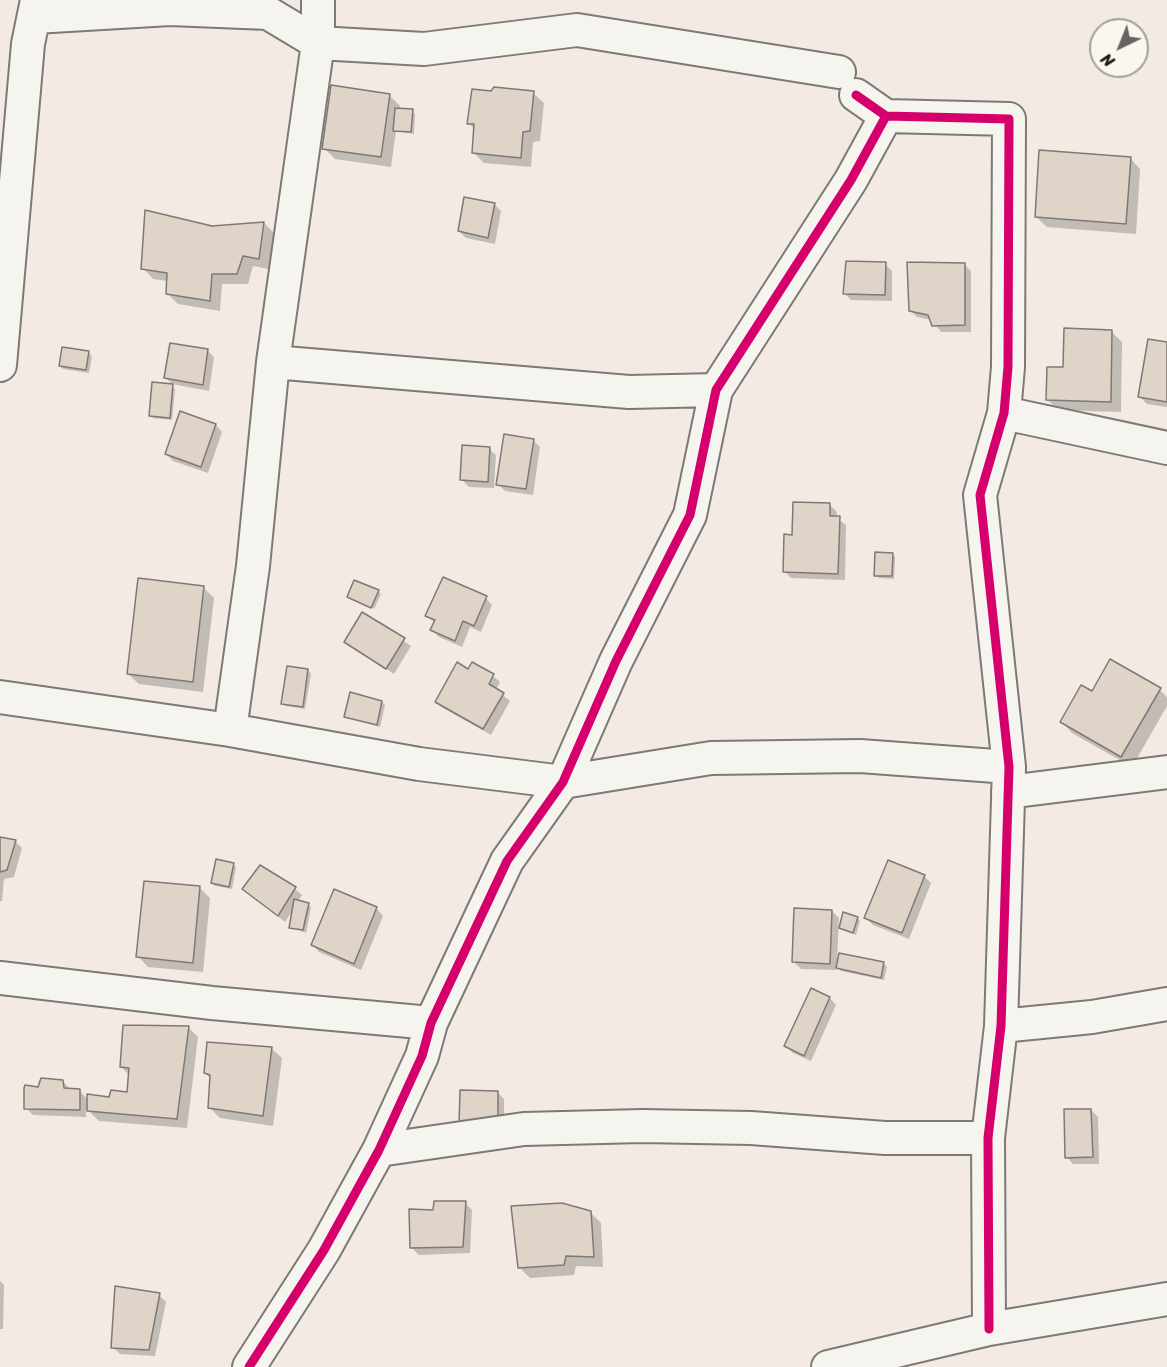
<!DOCTYPE html>
<html>
<head>
<meta charset="utf-8">
<style>
	body { margin:0 }
	#map { position:relative; width:1167px; height:1367px; overflow:hidden; background:#f3ebe3; font-family:Sriracha,sans-serif }
	canvas { display:block }
	.north { position:absolute; left:1089px; top:18px; width:60px; height:60px; box-sizing:border-box; background:#fbf7ec; border:2px solid #a29f99; border-radius:50%; rotate:223deg; font-size:16px; font-weight:700; line-height:24px; text-align:center; color:#1c1c1c }
	.north::after { content:''; display:block; margin:auto; width:21px; height:27px; background:#676462; clip-path:polygon(50% 0,100% 100%,50% 72%,0 100%) }
</style>
</head>
<body>
<div id="map">
<canvas width="1167" height="1367"></canvas>
<div class="north">N</div>
</div>
<script>
const ctx = document.querySelector('canvas').getContext('2d');
ctx.lineJoin = 'round';
function fillPath(path, color) {
  ctx.fillStyle = color;
  ctx.fill(path, 'evenodd');
}
function toPath(rows) {
  const path = new Path2D();
  for (const r of rows) {
    path.moveTo(r[0], r[1]);
    for (let i = 2; i < r.length; i += 2) path.lineTo(r[i], r[i + 1]);
  }
  return path;
}
function strokePath(path, color, width, dash) {
  ctx.strokeStyle = color;
  ctx.lineWidth = width;
  ctx.lineCap = dash ? 'butt' : 'round';
  ctx.setLineDash(dash || []);
  ctx.stroke(path);
}
const shadow = toPath([
	[492,93,533,93,544,103,540,141,533,142,531,167,484,163,473,152,475,130,469,123],
	[389,95,400,106,399,110,412,111,415,114,414,134,396,131,391,167,335,159,324,148],
	[1130,158,1140,169,1136,234,1047,227,1036,217],
	[494,204,501,211,495,244,466,238,459,231],
	[264,223,274,233,269,269,253,266,248,284,222,284,220,311,178,304,168,294,168,281,153,279,143,268,212,228],
	[885,264,892,271,892,301,851,300,844,293],
	[964,264,971,271,971,332,941,332,932,320,917,317,910,310],
	[1111,331,1122,342,1121,412,1058,410,1047,399],
	[1167,344,1167,407,1147,404,1140,397],
	[208,351,214,357,209,391,172,384,165,377],
	[89,353,92,356,89,373,63,369,60,366],
	[172,386,175,389,172,420,153,418,150,415],
	[216,425,222,432,208,473,173,461,166,454],
	[533,440,540,447,533,495,505,491,498,484],
	[489,449,496,455,494,488,469,487,462,480],
	[830,505,837,512,836,518,846,525,845,580,791,578,784,571,793,536],
	[892,554,895,557,894,579,879,578,876,575],
	[203,587,214,598,203,692,139,684,128,674],
	[378,591,381,594,374,609,349,596],
	[486,598,492,605,481,632,470,627,462,647,439,637,432,630,435,623,427,616],
	[363,614,411,646,394,674,346,642],
	[473,664,493,676,500,682,496,690,510,701,491,735,443,708,436,701],
	[308,670,311,674,305,709,286,706,283,703],
	[1160,690,1167,697,1167,706,1132,767,1072,733,1062,722,1092,693],
	[382,702,385,705,380,727,346,717],
	[0,839,15,841,22,848,14,877,4,879,2,901,0,901],
	[889,862,924,876,931,883,909,939,873,925,866,918],
	[233,864,236,867,232,889,215,886,212,883],
	[200,888,210,898,203,972,148,967,138,956],
	[244,889,295,889,302,895,298,901,311,907,306,933,290,927,294,908,285,922],
	[335,891,377,909,383,916,361,970,319,952,313,945],
	[832,911,839,918,837,964,884,964,887,967,884,980,841,971,837,967,836,970,801,969,794,962],
	[857,918,860,921,856,935,840,928],
	[830,998,836,1005,811,1061,793,1053,786,1046],
	[188,1027,198,1037,187,1128,99,1121,86,1108,86,1117,33,1115,26,1108,39,1088,62,1081,69,1088,79,1090,88,1100,128,1093,130,1076,121,1067],
	[271,1048,282,1058,273,1126,220,1118,209,1107,211,1079,205,1073],
	[497,1092,504,1099,504,1133,467,1132],
	[1091,1110,1098,1117,1099,1164,1073,1164,1067,1157],
	[465,1203,472,1210,470,1253,419,1255,412,1248],
	[591,1213,601,1223,603,1267,576,1266,574,1275,530,1278,520,1268],
	[0,1281,4,1285,3,1329,0,1329],
	[159,1295,166,1302,155,1356,120,1354,113,1347]
]);
const building = toPath([
	[331,85,390,94,381,157,322,149,331,85],
	[494,87,534,91,530,131,523,132,521,158,472,153,474,124,467,124,472,89,491,91,494,87],
	[395,108,413,109,411,132,393,131,395,108],
	[1039,150,1131,157,1126,224,1035,217,1039,150],
	[464,197,495,203,488,238,458,231,464,197],
	[145,210,212,226,264,222,259,259,243,256,237,274,212,274,210,301,166,294,167,273,141,269,145,210],
	[846,261,886,262,885,295,843,294,846,261],
	[907,262,965,263,965,325,932,326,928,315,909,311,907,262],
	[1064,328,1112,330,1111,402,1046,400,1047,367,1063,367,1064,328],
	[1148,339,1167,342,1167,402,1138,397,1148,339],
	[170,343,208,349,203,385,164,378,170,343],
	[62,347,89,351,86,370,59,366,62,347],
	[152,382,173,384,170,418,149,416,152,382],
	[180,411,216,424,201,467,165,454,180,411],
	[504,434,534,439,526,489,496,485,504,434],
	[462,445,490,447,488,482,460,480,462,445],
	[793,502,830,503,830,516,840,516,838,574,783,572,784,534,792,535,793,502],
	[875,552,893,553,892,576,874,576,875,552],
	[443,577,487,596,474,626,463,621,455,641,430,630,435,620,425,616,443,577],
	[138,578,204,586,193,682,127,674,138,578],
	[354,580,379,590,371,608,347,597,354,580],
	[362,612,405,638,386,669,344,642,362,612],
	[1110,659,1161,688,1121,757,1060,722,1081,685,1092,691,1110,659],
	[457,662,468,669,472,662,494,674,489,684,504,693,483,729,435,702,457,662],
	[287,666,308,669,303,707,281,704,287,666],
	[350,692,382,701,377,725,344,717,350,692],
	[0,837,16,840,7,870,0,872,0,837],
	[216,859,234,863,229,887,211,883,216,859],
	[888,860,925,875,902,933,864,918,888,860],
	[260,865,296,887,278,916,242,889,260,865],
	[144,881,200,886,193,963,136,957,144,881],
	[334,889,377,907,354,964,311,945,334,889],
	[294,899,309,903,303,930,289,928,294,899],
	[794,908,832,910,830,964,792,962,794,908],
	[843,912,858,917,853,933,839,928,843,912],
	[839,953,884,962,881,978,836,968,839,953],
	[811,988,830,997,804,1056,784,1046,811,988],
	[123,1025,189,1026,177,1119,87,1111,87,1094,109,1097,111,1090,127,1092,129,1068,120,1067,123,1025],
	[207,1042,272,1047,263,1116,208,1108,210,1075,204,1073,207,1042],
	[41,1078,63,1080,64,1088,80,1089,80,1110,24,1109,24,1088,25,1085,38,1087,41,1078],
	[460,1090,498,1091,498,1127,459,1126,460,1090],
	[1064,1109,1091,1109,1093,1157,1065,1158,1064,1109],
	[434,1201,466,1201,463,1247,410,1248,409,1209,433,1210,434,1201],
	[562,1203,591,1211,594,1257,566,1256,564,1265,518,1268,511,1206,562,1203],
	[115,1286,160,1293,149,1350,111,1348,115,1286]
]);
const minor = toPath([
	[35,17,170,9,268,13,318,43,424,49,577,30,839,72],
	[856,95,886,116,1009,119,1008,367,1004,413,980,495,1009,767,1001,1026,988,1138,989,1329],
	[273,362,629,392,716,390],
	[0,365,28,44,37,0],
	[1004,413,1167,448],
	[0,697,230,730,419,764,563,782,711,758,860,756,1009,767],
	[230,730,253,566,273,362,318,43,318,0],
	[1008,792,1167,772],
	[0,978,212,1003,431,1023],
	[1001,1026,1092,1017,1167,1004],
	[379,1150,524,1129,642,1126,751,1128,885,1138,988,1138],
	[249,1367,324,1250,379,1150,422,1056,431,1023,507,861,563,782,616,661,690,515,716,390,851,180,886,116],
	[828,1367,989,1329,1167,1299]
]);
const cycleway = toPath([
	[856,95,886,116,1009,119,1008,367,1004,413,980,495,1009,767,1001,1026,988,1138,989,1329],
	[249,1367,324,1250,379,1150,422,1056,431,1023,507,861,563,782,616,661,690,515,716,390,851,180,886,116]
]);
fillPath(shadow, '#0003');
fillPath(building, '#e0d3c8');
strokePath(building, '#7d7976', 1.5);
strokePath(minor, '#7d7976', 36);
strokePath(minor, '#f6f4ef', 32);
strokePath(cycleway, '#d6006c', 9);
</script>
</body>
</html>
